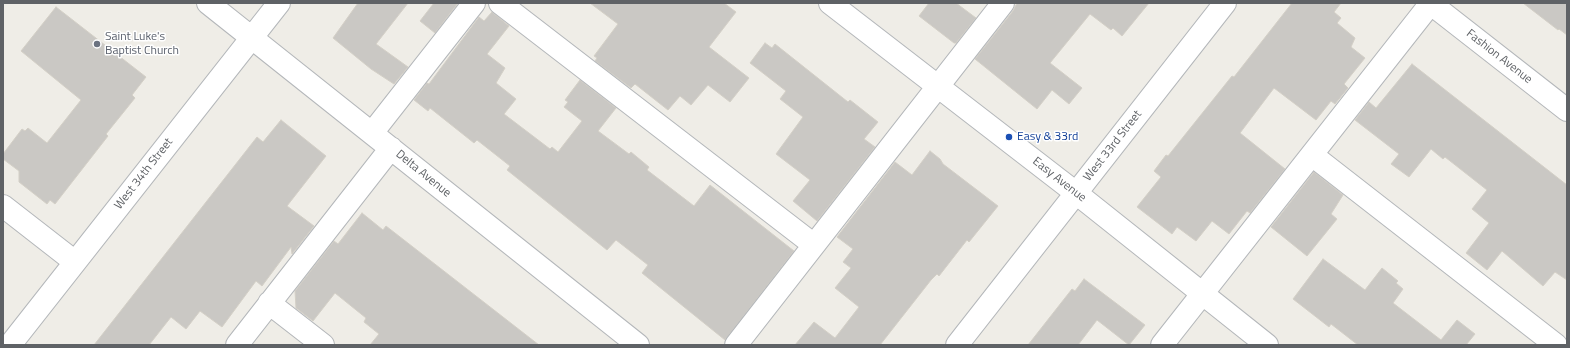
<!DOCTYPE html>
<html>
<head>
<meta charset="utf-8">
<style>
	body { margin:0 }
	#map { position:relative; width:1570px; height:348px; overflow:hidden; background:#efede7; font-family:"Titillium Web",sans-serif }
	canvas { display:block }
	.frame { position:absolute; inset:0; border:4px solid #5f6266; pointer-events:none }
</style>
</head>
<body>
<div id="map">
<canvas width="1570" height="348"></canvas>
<div class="frame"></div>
</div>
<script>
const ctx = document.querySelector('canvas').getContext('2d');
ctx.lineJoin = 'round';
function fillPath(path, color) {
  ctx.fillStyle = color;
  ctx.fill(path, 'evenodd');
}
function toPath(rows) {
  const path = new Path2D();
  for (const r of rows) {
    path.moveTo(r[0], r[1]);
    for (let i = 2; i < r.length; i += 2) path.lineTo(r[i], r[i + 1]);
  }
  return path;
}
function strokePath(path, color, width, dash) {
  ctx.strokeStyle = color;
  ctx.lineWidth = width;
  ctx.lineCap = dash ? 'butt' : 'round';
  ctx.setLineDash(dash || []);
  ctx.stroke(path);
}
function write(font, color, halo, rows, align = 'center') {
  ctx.font = font + ' "Titillium Web",sans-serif';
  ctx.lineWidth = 3;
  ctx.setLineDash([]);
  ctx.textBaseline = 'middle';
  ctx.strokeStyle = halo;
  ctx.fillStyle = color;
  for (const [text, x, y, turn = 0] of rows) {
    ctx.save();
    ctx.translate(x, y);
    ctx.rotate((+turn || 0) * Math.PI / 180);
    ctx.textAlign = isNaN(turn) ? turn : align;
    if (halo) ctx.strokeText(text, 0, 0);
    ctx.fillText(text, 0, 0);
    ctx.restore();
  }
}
const building = toPath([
	[358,3,408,3,376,44,408,67,394,84,371,69,333,38,358,3],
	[434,3,458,3,435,33,420,21,434,3],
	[590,3,724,3,736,12,709,47,749,78,730,102,708,85,691,105,680,96,668,110,635,84,631,88,595,61,597,58,594,56,618,24,590,3],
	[929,3,956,3,976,18,956,43,954,43,919,16,929,3],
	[1017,3,1149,3,1122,36,1113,28,1111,30,1090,14,1050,63,1082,88,1069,104,1052,90,1037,109,975,59,1013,11,1017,3],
	[1292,3,1341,3,1334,12,1341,18,1337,23,1355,38,1351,47,1365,58,1344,84,1348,88,1335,104,1331,101,1316,120,1274,88,1240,133,1285,169,1250,213,1247,211,1229,234,1212,221,1196,241,1177,227,1172,234,1137,207,1161,177,1154,171,1166,155,1168,156,1232,76,1234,77,1292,3],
	[1523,3,1567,3,1567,35,1559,29,1558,30,1523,3],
	[56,7,146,77,132,95,135,98,106,134,108,136,55,204,50,200,47,204,19,182,19,171,3,159,3,154,22,129,25,131,28,128,47,143,81,100,21,51,56,7],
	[492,12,509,26,487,54,505,68,496,83,516,99,504,114,550,149,552,147,558,152,582,121,564,107,568,102,565,100,580,80,616,108,598,131,629,154,631,152,649,167,647,170,694,206,710,185,794,251,725,340,642,273,648,265,616,240,607,250,507,170,510,166,477,140,474,143,430,108,428,111,414,100,427,83,429,84,479,17,484,21,492,12],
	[765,43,772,48,775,44,848,102,850,100,878,122,864,139,875,147,817,221,793,201,810,180,776,154,803,117,780,99,786,91,750,63,765,43],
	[1412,64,1567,185,1567,280,1555,272,1543,286,1502,251,1487,270,1466,253,1489,223,1472,209,1487,190,1445,157,1443,159,1431,149,1409,177,1391,164,1399,154,1355,120,1369,102,1376,108,1412,64],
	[281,120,326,156,287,206,314,226,292,254,291,247,262,286,256,281,222,327,200,311,186,329,171,317,149,345,94,345,257,137,263,142,281,120],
	[930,151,940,159,943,164,998,206,969,242,967,240,939,276,937,274,931,280,880,345,795,345,814,322,835,338,859,307,835,288,851,268,843,262,853,249,837,237,895,162,912,175,930,151],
	[1314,172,1343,195,1331,214,1337,219,1307,256,1271,227,1314,172],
	[362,213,383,230,386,226,539,345,370,345,379,334,364,322,366,318,335,293,313,321,296,308,295,291,334,241,338,244,362,213],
	[1323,259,1365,290,1382,268,1398,281,1396,283,1403,289,1393,303,1441,340,1457,320,1475,334,1466,345,1358,345,1331,324,1329,327,1293,299,1323,259],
	[1084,279,1145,325,1129,345,1097,320,1078,345,1028,345,1072,289,1075,291,1084,279]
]);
const minor = toPath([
	[208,3,638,345],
	[500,3,814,245],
	[830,3,1076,193,1267,345],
	[1430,3,1567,110],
	[372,133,474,3],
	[1312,155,1556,345],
	[3,206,75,262],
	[269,303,323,345],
	[10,345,279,3],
	[237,345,391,148],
	[736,345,1003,3],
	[957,345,1225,3],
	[1162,345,1431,3]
]);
const markers = [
	[97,44,4,"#6b7280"],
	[1009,137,4,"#1a4fb4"]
];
const worshipNames = [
	["Saint Luke's",105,37],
	["Baptist Church",105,51]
];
const streetNames = [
	["Fashion Avenue",1499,57,38],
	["West 33rd Street",1113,146,-52],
	["West 34th Street",144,174,-52],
	["Delta Avenue",423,174,39],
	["Easy Avenue",1059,180,38]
];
const transitNames = [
	["Easy & 33rd",1017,137]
];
fillPath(building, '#cac8c4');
strokePath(building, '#d3cfc6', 1);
strokePath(minor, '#b4b7ba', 24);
strokePath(minor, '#fff', 22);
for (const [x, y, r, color] of markers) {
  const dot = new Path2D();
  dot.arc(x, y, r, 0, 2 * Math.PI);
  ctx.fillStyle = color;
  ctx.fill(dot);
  strokePath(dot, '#fff', 1.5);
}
write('12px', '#5b616d', '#fff', worshipNames, 'left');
write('12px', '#5f6266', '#fff', streetNames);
write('12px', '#164399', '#fff', transitNames, 'left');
</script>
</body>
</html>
